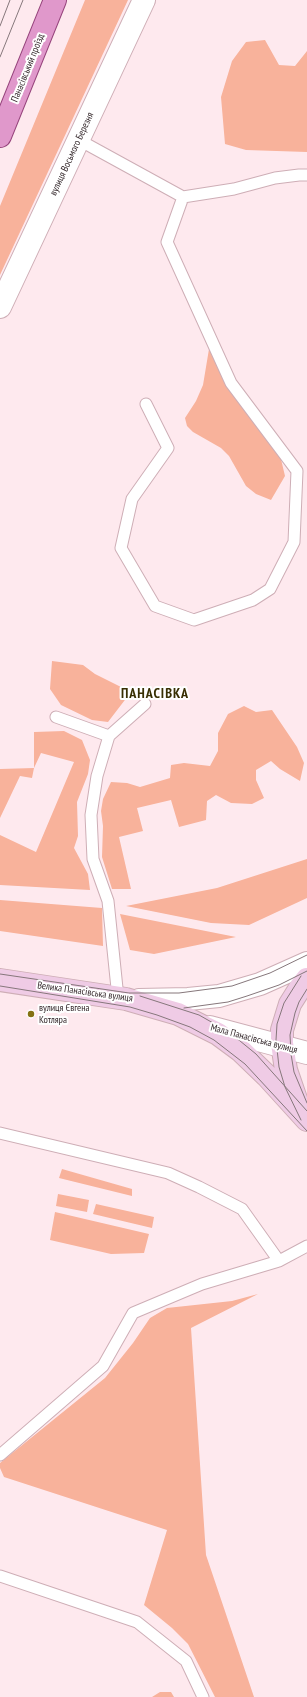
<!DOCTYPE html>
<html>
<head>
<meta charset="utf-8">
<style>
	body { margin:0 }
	canvas { display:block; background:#fee9ee }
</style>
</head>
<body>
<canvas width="307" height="1697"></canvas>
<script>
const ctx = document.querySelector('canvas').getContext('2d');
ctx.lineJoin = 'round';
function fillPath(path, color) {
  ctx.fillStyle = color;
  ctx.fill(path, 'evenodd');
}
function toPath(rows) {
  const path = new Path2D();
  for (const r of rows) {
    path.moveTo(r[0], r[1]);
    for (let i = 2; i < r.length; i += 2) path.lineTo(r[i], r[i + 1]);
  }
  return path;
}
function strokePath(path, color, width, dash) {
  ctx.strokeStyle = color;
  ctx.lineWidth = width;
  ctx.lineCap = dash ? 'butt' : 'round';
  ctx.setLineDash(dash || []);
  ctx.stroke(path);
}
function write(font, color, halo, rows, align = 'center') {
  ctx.font = font + ' "PT Sans Narrow",sans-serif';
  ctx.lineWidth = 4;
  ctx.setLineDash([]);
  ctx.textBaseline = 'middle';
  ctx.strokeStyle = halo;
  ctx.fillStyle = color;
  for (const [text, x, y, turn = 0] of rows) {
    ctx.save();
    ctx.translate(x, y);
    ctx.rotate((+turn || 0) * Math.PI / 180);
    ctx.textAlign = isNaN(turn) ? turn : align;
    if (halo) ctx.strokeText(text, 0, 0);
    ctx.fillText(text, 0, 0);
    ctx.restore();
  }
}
const green = toPath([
	[85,0,128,0,0,275,0,206],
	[265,40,279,65,295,66,307,51,307,152,246,150,225,144,221,97,232,61,246,42],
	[209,349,223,378,245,411,280,455,285,476,271,500,256,494,246,486,229,456,221,448,193,432,187,426,185,418,196,401,203,385],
	[52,661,83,665,95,674,131,692,108,722,92,720,61,705,50,689],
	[244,706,256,712,272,710,297,747,304,763,300,781,280,769,271,761,256,770,256,780,264,798,252,804,231,803,216,795,207,801,206,820,179,827,171,800,137,808,143,831,119,837,131,889,112,889,102,857,103,826,101,811,103,799,111,782,127,783,140,787,170,778,171,765,184,763,210,766,218,751,218,733,228,714],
	[64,731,82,740,90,760,88,774,77,802,78,836,74,848,88,874,90,890,0,885,0,835,36,852,74,762,41,753,34,768,32,778,20,776,0,818,0,769,34,768,34,732],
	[307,859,307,898,249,925,211,923,126,906,217,888],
	[0,900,102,908,103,946,0,931],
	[120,914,236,937,154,954,130,950],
	[62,1169,132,1189,132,1196,59,1178],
	[58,1194,89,1200,87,1212,56,1206],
	[96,1204,154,1217,152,1228,93,1214],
	[55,1212,149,1234,144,1253,111,1254,50,1240],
	[258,1294,191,1328,206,1555,254,1697,215,1697,188,1644,172,1628,144,1605,167,1530,4,1477,0,1468,0,1463,105,1378,133,1343,150,1318,167,1308,232,1301],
	[160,1692,171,1692,174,1697,152,1697]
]);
const service = toPath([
	[79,140,183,197,167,242,231,383,297,471,294,542,270,589,253,600,194,620,155,606,121,548,132,499,168,448,146,404],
	[183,197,234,189,275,178,299,175,307,175],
	[56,717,109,736,145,704],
	[109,736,97,776,91,815,93,859,108,901,118,998],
	[0,1133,168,1173,199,1187,242,1209,279,1261],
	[0,1455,103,1366,133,1313,202,1284,279,1261,307,1246],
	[0,1576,137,1622,186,1661,203,1697]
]);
const minor = toPath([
	[0,307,144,0],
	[210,1027,307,1053]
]);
const tertiary = toPath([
	[139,1000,188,999,219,996,260,984,307,963]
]);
const secondary = toPath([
	[0,980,126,999,178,1014,218,1034,241,1051,267,1076,307,1120],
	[298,1105,286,1070,282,1043,282,1030,290,1004,300,988,307,979]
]);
const primary = toPath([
	[0,136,55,0]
]);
const tram = toPath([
	[0,26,10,0],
	[0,57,23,0],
	[0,974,129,993,179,993,232,986,270,973,307,955],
	[301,976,284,1003,277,1024,276,1040,279,1067,285,1087,301,1120],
	[0,986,130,1007,157,1015,190,1027,214,1040,245,1064,307,1131],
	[307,989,299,1002,295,1013,290,1035,291,1054,294,1072,307,1103],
	[140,996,199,1015,229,1032,256,1054,307,1111],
	[184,1008,228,1002,247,996,279,985,307,971]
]);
const markers = [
	[31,1014,4,"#847112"]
];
const streetNames = [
	["Панасівський проїзд",28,68,-68],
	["вулиця Восьмого Березня",72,154,-65],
	["Велика Панасівська вулиця",85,992,8],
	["Мала Панасівська вулиця",254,1039,15]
];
const poiNames = [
	["вулиця Євгена",39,1008],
	["Котляра",39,1020]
];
const districtNames = [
	["ПАНАСІВКА",155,694]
];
fillPath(green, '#f8b29b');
strokePath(service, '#ceaeb6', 13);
strokePath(minor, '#ceaeb6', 24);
strokePath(tertiary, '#ceaeb6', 24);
strokePath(secondary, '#ceaeb6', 24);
strokePath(primary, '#96447c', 24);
strokePath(service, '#fff', 11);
strokePath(minor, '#fff', 22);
strokePath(tertiary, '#fff', 22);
strokePath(secondary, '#efcbe5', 22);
strokePath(primary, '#e098cb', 22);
strokePath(tram, '#86777b', 1);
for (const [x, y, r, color] of markers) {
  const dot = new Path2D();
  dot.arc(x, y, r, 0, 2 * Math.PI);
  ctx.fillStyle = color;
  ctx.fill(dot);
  strokePath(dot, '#fff', 1.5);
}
write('10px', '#34282b', '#fff', streetNames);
write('10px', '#34282b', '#fff', poiNames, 'left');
ctx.letterSpacing = '1px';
write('bold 14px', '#382f03', '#fff', districtNames);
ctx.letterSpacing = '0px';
</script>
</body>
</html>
